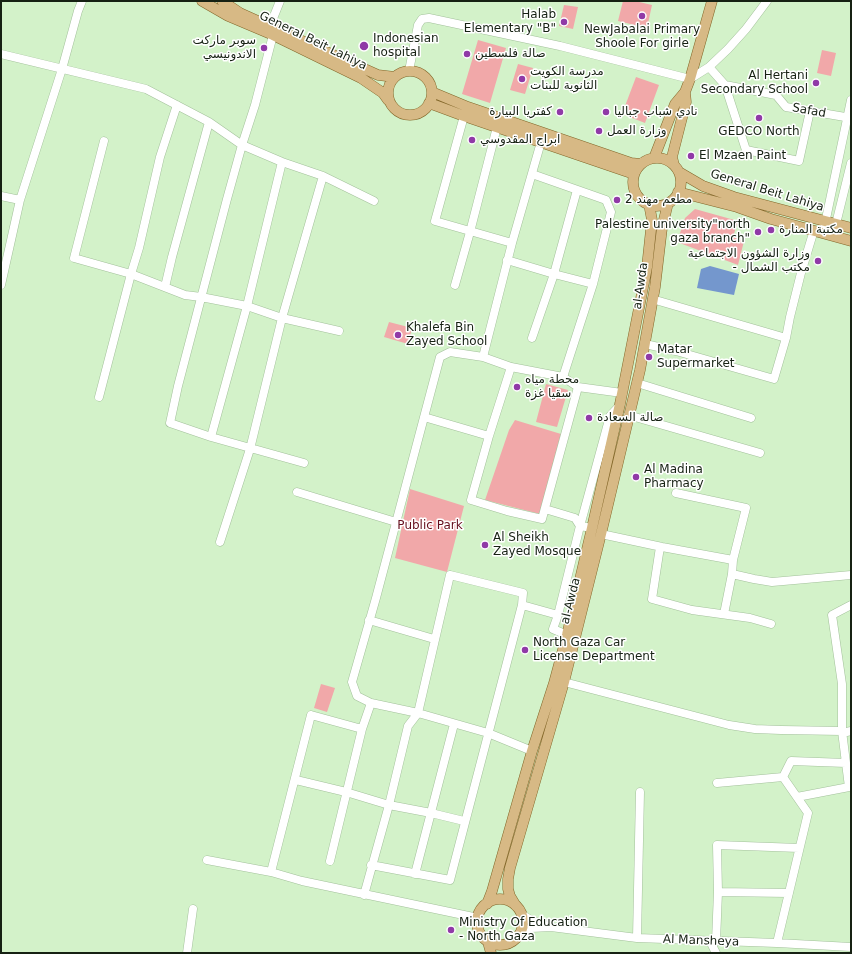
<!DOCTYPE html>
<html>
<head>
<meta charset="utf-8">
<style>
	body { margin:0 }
	#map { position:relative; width:852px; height:954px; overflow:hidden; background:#d3f2c9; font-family:"DejaVu Sans",sans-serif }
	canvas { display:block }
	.frame { position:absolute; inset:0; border:2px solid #162113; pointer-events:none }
</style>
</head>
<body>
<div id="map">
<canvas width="852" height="954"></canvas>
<div class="frame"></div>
</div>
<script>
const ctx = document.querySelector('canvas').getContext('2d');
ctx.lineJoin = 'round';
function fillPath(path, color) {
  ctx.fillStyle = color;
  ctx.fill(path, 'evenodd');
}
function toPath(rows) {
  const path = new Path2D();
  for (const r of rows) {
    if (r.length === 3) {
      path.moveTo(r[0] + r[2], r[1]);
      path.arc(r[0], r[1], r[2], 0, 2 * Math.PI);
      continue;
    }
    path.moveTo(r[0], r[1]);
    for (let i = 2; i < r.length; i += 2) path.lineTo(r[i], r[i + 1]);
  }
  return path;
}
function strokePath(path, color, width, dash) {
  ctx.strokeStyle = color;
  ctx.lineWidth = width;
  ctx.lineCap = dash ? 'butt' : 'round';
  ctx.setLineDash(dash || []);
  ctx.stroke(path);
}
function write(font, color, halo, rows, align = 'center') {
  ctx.font = font + ' "DejaVu Sans",Cairo,sans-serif';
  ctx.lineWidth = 3;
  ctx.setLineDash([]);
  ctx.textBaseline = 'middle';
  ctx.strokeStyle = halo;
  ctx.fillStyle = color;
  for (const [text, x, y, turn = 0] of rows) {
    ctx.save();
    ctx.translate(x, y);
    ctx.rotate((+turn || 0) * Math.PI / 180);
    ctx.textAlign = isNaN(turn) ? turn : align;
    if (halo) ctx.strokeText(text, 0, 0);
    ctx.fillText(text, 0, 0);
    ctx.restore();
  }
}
const green = toPath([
	[623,1,635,1,652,5,647,28,618,21],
	[564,5,578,7,573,29,559,26],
	[478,40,506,48,490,103,462,94],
	[822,50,836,53,831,76,817,73],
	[518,64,533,68,525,94,510,90],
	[636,77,659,85,645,123,622,114],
	[695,209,738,221,733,237,744,241,738,265,677,242,685,218],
	[389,322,412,328,408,344,384,337],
	[546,384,568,390,557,427,536,422],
	[515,420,561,434,540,514,485,500,509,430],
	[410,489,464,506,447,572,395,558],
	[321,684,335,688,327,712,314,708]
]);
const water = toPath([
	[710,266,739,274,734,295,697,288,701,269]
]);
const minor = toPath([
	[270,26,280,1],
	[273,35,255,105,242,145,227,199,178,386,170,423,211,437,304,463],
	[1,54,146,89,209,122,242,145,282,162,247,306,211,437],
	[709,67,725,85,776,95,786,107,851,118],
	[409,71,418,25,422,19,429,18,560,46,690,79,709,67,728,49,746,29,767,1],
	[725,85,746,150,799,161,810,111],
	[464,116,435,221,512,243],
	[104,141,74,258,131,274,185,295,201,297,247,306,282,318,339,331],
	[282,162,323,176,374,201],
	[532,174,606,200,611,212,593,284,563,377],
	[1,196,20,200],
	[823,233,851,100],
	[833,236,851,163],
	[507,260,554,274,593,284],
	[1,285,20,200,62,69,78,11,82,1],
	[455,285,470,232,497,127],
	[165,287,172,257,209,122],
	[652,299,786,338],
	[532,338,554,274,577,190],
	[645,344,676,351,774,379,786,338,790,317,801,273,814,230],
	[483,357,512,243,541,142],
	[511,367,489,436,471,500,507,511,542,519,578,387],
	[637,383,751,418],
	[99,397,131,274,139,248,160,157,177,105],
	[628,415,760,453],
	[424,417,489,436],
	[297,492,396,522],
	[676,493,746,508,733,560,732,574,724,614],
	[545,509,575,518,580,526,592,528],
	[601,534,662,547,733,560],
	[220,542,250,449,282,318,323,176],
	[660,547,652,599,692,610,750,618,771,624],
	[732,574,754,579,772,582,851,575],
	[558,615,580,526,610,416,620,405],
	[369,620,434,639],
	[564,682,729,725,755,729,781,730,842,731],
	[842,733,851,731],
	[532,751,488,733,418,713,371,703,357,696,352,682,376,598,440,357,450,352,483,357,511,367,563,377,578,387,622,393],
	[783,777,791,761,846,763],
	[296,780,346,792,389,805,431,813,464,821],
	[717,783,783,777,808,813,777,943],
	[797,797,849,787,842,731,842,684,832,615,851,605],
	[207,860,271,872,302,881,478,918],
	[330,861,362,729,371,703],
	[371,865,450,880,522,605],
	[271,872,311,715,362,729],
	[415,874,454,724],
	[718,892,789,893],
	[364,895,389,805,408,726,418,713,450,575,523,593,522,605,558,615,553,629,567,635],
	[521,914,531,920,545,925],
	[520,934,531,928,551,927,637,938,777,943,851,947],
	[637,938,640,792],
	[710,941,716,953],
	[716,941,718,892,717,845,799,848],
	[187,953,193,909]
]);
const major = toPath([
	[202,1,228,16,273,35,361,78,383,93,388,100],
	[222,1,240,13,378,75,395,77],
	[410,93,22],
	[432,92,468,107,631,163,641,164],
	[429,103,464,116,634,174],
	[654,158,675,104,685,92,690,79,712,1],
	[657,182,24],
	[674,165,672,157,686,102,685,92],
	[679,172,703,186,734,197,851,228],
	[678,192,737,207,771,219,851,241],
	[500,922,23],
	[487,904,492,891,532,751,554,683,567,635,592,528,620,404,641,298,647,267,652,220,649,204],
	[516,906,510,896,508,889,508,879,510,868,564,682,601,534,640,370,655,287,662,228,668,203],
	[488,942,491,953]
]);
const markers = [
	[642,16,4,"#903aa7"],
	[564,22,4,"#903aa7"],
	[364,46,5,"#903aa7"],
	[264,48,4,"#903aa7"],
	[467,54,4,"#903aa7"],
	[522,79,4,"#903aa7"],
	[816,83,4,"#903aa7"],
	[560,112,4,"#903aa7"],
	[606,112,4,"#903aa7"],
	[759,118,4,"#903aa7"],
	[599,131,4,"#903aa7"],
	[472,140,4,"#903aa7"],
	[691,156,4,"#903aa7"],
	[617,200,4,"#903aa7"],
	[771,230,4,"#903aa7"],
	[758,232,4,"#903aa7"],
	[818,261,4,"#903aa7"],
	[398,335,4,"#903aa7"],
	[649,357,4,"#903aa7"],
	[517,387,4,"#903aa7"],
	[589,418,4,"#903aa7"],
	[636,477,4,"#903aa7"],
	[485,545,4,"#903aa7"],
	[525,650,4,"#903aa7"],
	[451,930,4,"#903aa7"]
];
const poiNames = [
	["Halab",556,15,"right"],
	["Elementary \"B\"",556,29,"right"],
	["NewJabalai Primary",642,30,"center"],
	["Shoole For girle",642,44,"center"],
	["Indonesian",373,39],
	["hospital",373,53],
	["سوبر ماركت",256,41,"right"],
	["الاندونيسي",256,55,"right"],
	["صالة فلسطين",475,54],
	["مدرسة الكويت",530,72],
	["الثانوية للبنات",530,86],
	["Al Hertani",808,76,"right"],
	["Secondary School",808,90,"right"],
	["كفتريا البيارة",552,112,"right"],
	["نادي شباب جباليا",614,112],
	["وزارة العمل",607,131],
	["GEDCO North",759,132,"center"],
	["ابراج المقدوسي",480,140],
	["El Mzaen Paint",699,156],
	["مطعم مهند 2",625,200],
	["Palestine university\"north",750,225,"right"],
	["gaza branch\"",750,239,"right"],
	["مكتبة المنارة",779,230],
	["وزارة الشؤون الاجتماعية",810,254,"right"],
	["- مكتب الشمال",810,268,"right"],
	["Khalefa Bin",406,328],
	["Zayed School",406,342],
	["Matar",657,350],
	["Supermarket",657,364],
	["محطة مياه",525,380],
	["سقيا غزة",525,394],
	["صالة السعادة",597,418],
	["Al Madina",644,470],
	["Pharmacy",644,484],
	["Al Sheikh",493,538],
	["Zayed Mosque",493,552],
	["North Gaza Car",533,643],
	["License Department",533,657],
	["Ministry Of Education",459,923],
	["- North Gaza",459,937]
];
const streetNames = [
	["General Beit Lahiya",313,41,26],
	["Safad",809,111,10],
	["General Beit Lahiya",767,191,17],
	["al-Awda",641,286,-82],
	["al-Awda",571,601,-76],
	["Al Mansheya",701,941,2]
];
const parkNames = [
	["Public Park",430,526]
];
fillPath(green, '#f1a8a9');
fillPath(water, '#7497cd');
strokePath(minor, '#a3c19b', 9);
strokePath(major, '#826628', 11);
strokePath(minor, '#fff', 8);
strokePath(major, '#d7b985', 10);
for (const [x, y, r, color] of markers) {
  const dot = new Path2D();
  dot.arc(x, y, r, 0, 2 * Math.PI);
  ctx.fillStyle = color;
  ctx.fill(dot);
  strokePath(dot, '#fff', 1.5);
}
write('12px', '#162113', '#fff', poiNames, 'left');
write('12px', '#162113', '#fff', streetNames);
write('12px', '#660f1d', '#fff', parkNames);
</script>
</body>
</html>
